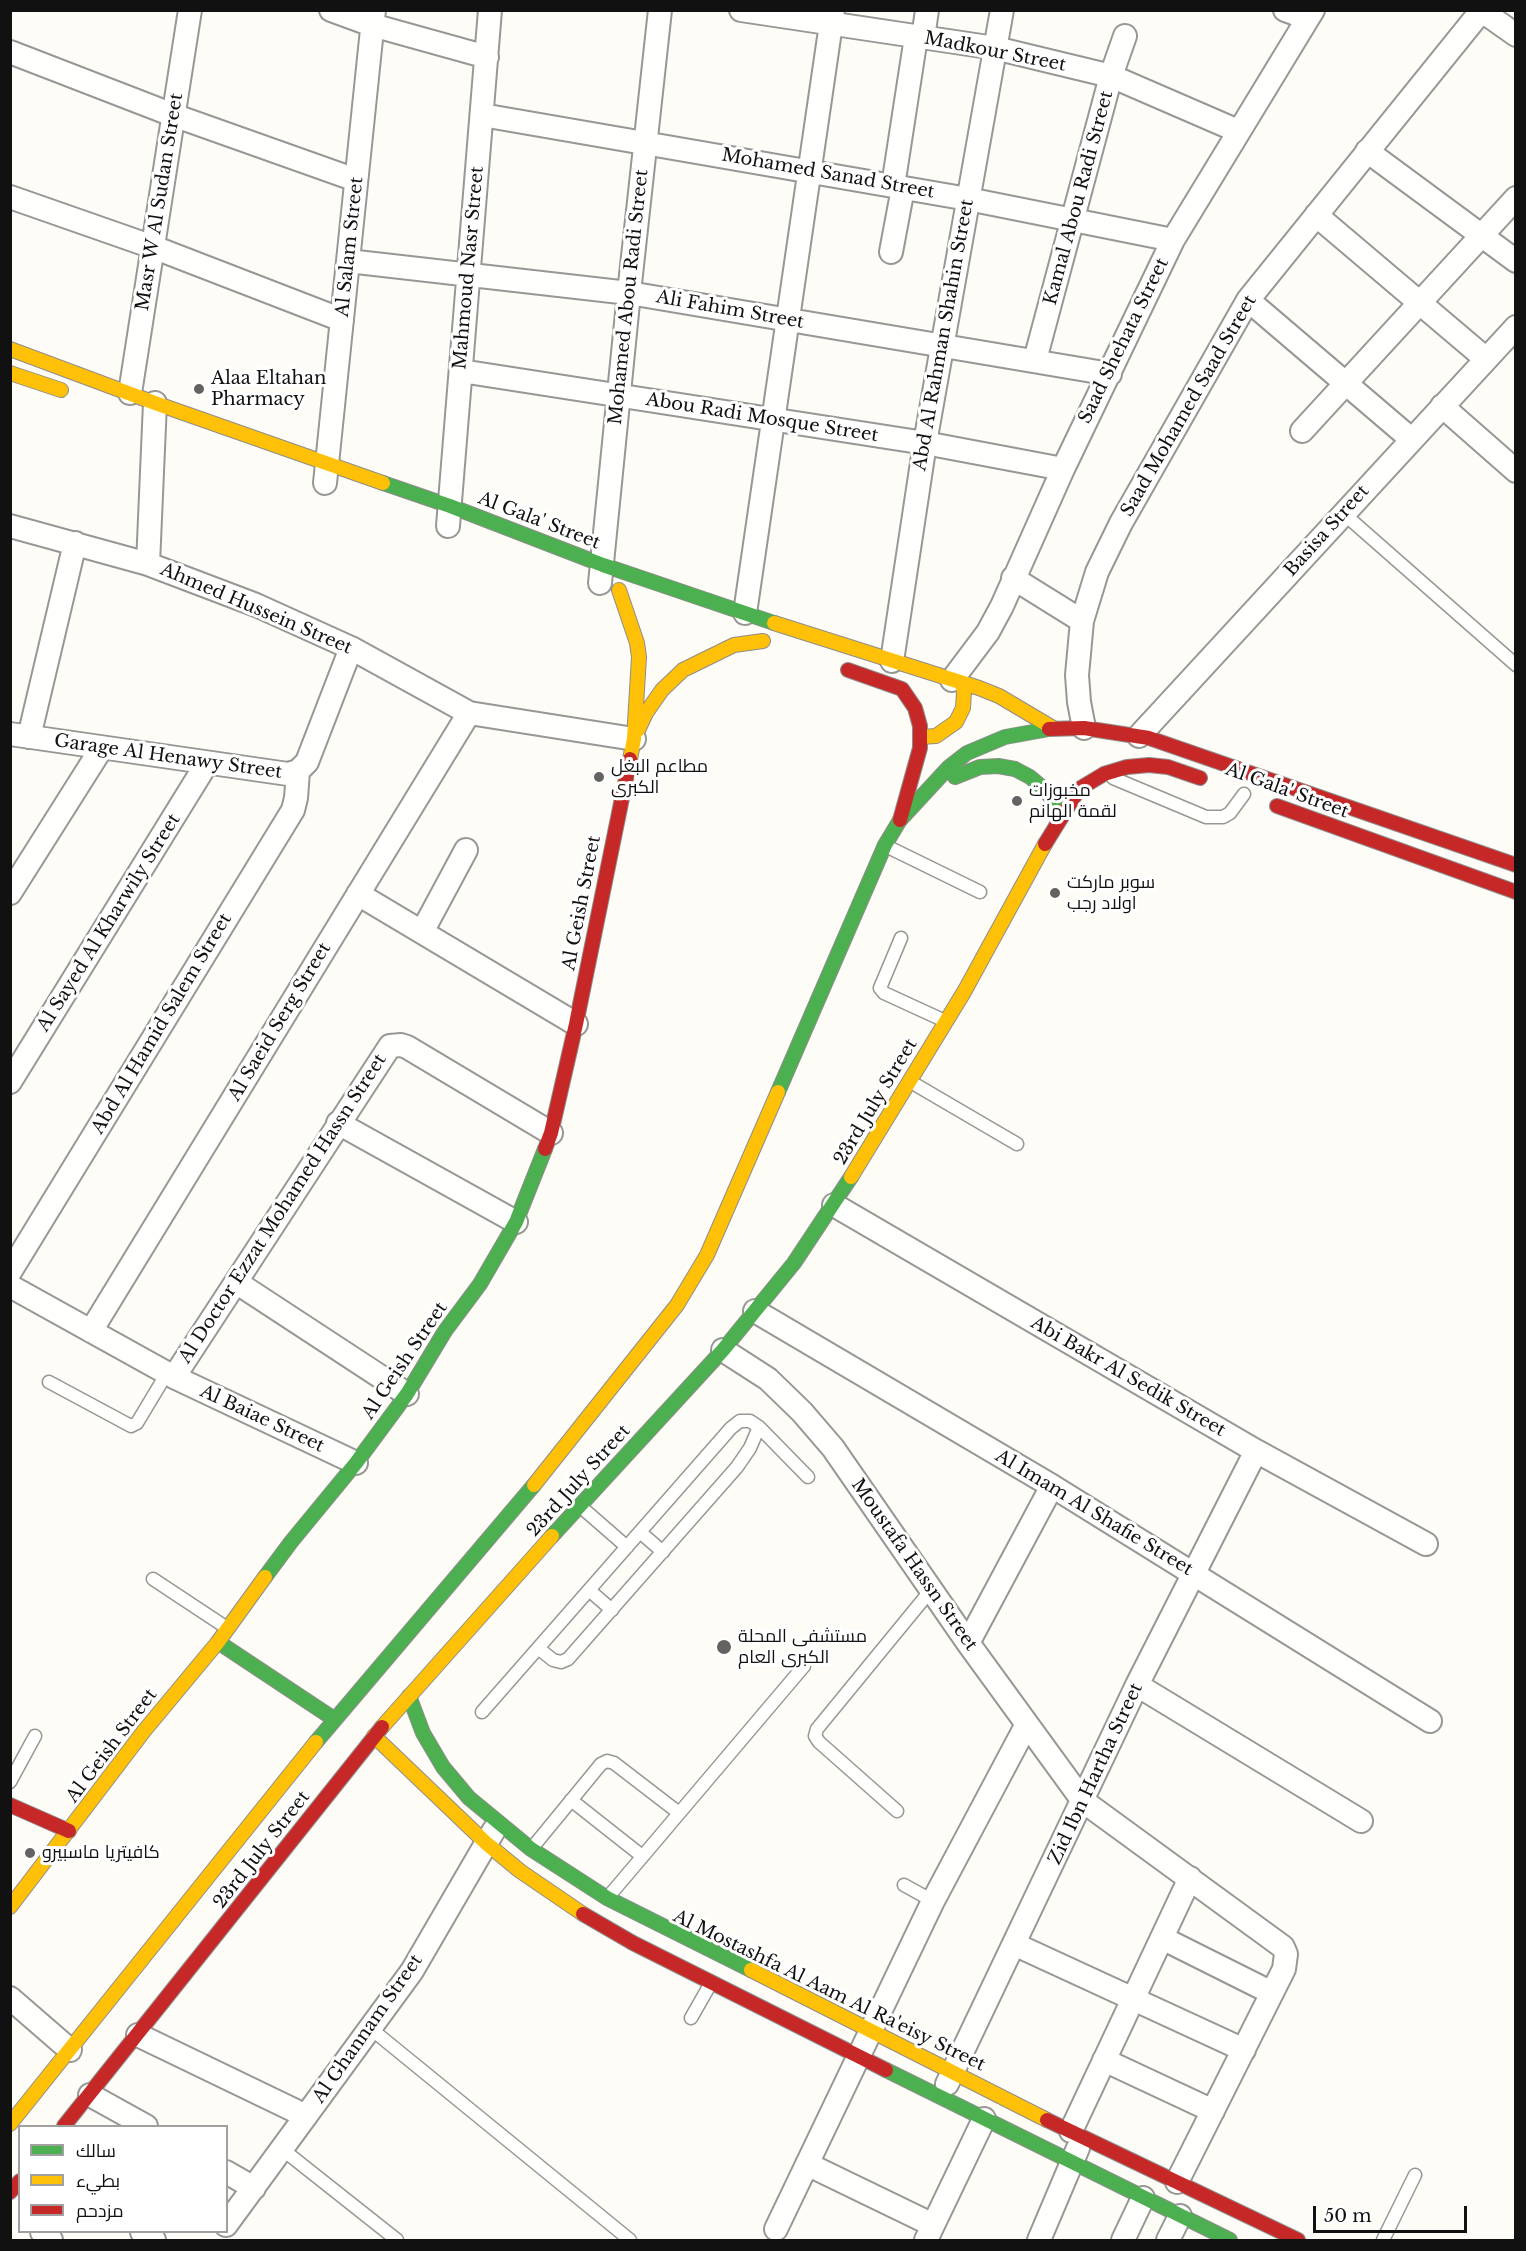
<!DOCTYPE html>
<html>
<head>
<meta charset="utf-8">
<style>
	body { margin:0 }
	#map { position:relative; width:1526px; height:2251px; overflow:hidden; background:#fdfcf7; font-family:"Libre Baskerville",Cairo,serif }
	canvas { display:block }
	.frame { position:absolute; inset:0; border:12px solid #111; pointer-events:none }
	.legend { position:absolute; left:18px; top:2125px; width:210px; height:108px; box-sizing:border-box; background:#fff; border:2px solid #a0a0a0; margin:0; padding:8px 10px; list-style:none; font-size:18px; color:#111 }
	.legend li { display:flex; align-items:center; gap:12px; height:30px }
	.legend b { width:30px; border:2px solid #a0a0a0 }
	.scale { position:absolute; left:1313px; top:2206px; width:154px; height:27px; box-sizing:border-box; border:3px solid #111; border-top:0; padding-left:8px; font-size:18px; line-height:21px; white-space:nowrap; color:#111; -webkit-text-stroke:4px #fff; paint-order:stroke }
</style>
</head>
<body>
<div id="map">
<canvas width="1526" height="2251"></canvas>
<div class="frame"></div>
<ul class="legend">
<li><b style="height:8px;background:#4caf50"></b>سالك</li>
<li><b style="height:8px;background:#ffc107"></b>بطيء</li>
<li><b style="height:8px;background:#c62828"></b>مزدحم</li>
</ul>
<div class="scale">50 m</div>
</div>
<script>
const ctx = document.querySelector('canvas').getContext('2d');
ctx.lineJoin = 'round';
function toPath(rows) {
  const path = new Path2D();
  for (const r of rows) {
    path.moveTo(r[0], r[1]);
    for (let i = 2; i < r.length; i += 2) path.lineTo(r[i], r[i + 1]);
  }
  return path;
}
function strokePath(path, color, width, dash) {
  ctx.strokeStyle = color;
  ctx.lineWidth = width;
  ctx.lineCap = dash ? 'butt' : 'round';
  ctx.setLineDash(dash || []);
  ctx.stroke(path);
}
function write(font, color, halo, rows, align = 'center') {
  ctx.font = font + ' "Libre Baskerville",Cairo,serif';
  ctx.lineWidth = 6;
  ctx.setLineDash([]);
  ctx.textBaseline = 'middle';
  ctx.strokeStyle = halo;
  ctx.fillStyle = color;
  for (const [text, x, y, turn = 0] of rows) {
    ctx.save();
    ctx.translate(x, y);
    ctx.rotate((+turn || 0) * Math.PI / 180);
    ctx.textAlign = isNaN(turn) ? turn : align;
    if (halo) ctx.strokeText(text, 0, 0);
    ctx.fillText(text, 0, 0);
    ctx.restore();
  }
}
const lane = toPath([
	[1343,513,1516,665],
	[1113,778,1206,817,1223,817,1230,813,1244,794],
	[886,846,980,892],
	[901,938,880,988,884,993,945,1021],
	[911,1082,1017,1144],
	[49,1382,131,1426,137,1423,167,1373],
	[580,1506,627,1547],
	[640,1532,663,1552],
	[153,1579,227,1628],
	[589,1590,612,1610],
	[538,1648,553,1660,561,1662,568,1659,737,1467,750,1448,759,1427],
	[482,1712,731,1428,740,1421,750,1421,759,1427,808,1477],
	[10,1782,35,1736],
	[571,1800,642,1856],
	[897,1811,819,1742,815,1736,817,1729,931,1590],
	[532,1848,601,1764,607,1761,614,1763,679,1813],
	[904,1885,933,1901],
	[609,1896,804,1666],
	[691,2018,711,1983],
	[370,2028,630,2240],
	[282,2149,397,2240],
	[1383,2240,1415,2175]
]);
const street = toPath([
	[331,10,372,25,487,57],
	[741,10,995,48,1111,76,1238,131],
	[1285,10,1307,18],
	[1482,11,1516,35],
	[923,38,927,10],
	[10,52,173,115,356,180],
	[482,115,968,199,1173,240],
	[1367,151,1516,261],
	[893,186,916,37],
	[10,197,153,247,342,320],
	[1316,215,1486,359],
	[891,252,903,188],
	[348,261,629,293,1110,374],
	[1248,300,1411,439],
	[1035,360,1111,76,1125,36],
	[461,371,925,443,1063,469],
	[130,393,190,10],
	[1442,406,1516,471],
	[1302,431,1516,198],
	[325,483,374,10],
	[10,526,148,564,256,605,351,648,469,713,634,739],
	[448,526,490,10],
	[148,564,155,403],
	[1013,578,1082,621],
	[600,583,629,293,660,10],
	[745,613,833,10],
	[892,661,925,443,1002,10],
	[952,680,988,632,1002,606,1063,469,1173,240,1313,10],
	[1084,728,1079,702,1077,675,1082,621,1097,572,1121,523,1248,300,1482,10],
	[10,734,288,774,298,771,307,762,351,648],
	[1139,736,1516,327],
	[29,737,75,543],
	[10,893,101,749],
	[358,894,576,1024],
	[422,932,466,850],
	[10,1082,207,763],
	[338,1123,516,1222],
	[834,1205,1256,1451,1426,1544],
	[10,1272,293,810,296,798,298,771],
	[236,1282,407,1394],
	[10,1286,174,1377,356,1463],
	[755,1311,1052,1486,1430,1721],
	[91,1331,469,713],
	[723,1350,768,1379,802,1412,833,1448,968,1643,1083,1801,1283,1947,1286,1954,1284,1969,1177,2182],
	[174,1377,390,1046,401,1045,407,1047,551,1133],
	[968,1643,1052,1486],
	[1137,1685,1361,1821],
	[1162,1938,1272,1993],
	[1014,1944,1244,2050],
	[10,1998,70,2050],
	[138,2035,306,2116],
	[1104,2060,1213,2111],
	[947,2084,1137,1685,1256,1451],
	[90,2095,146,2126],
	[1071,2131,1190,1878],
	[807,2164,933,2225],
	[226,2172,254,2188],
	[226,2225,412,1971,494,1830],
	[776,2229,933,1901,1027,1724],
	[42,2232,51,2240],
	[142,2232,154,2240],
	[926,2240,984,2119],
	[1039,2240,1078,2148],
	[1123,2240,1143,2198],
	[1168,2240,1180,2216]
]);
const fast = toPath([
	[383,483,450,506,603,565,774,623],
	[955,777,980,767,998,766,1015,769,1030,777,1043,788,1054,801,1060,817],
	[778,1092,885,845,900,820,949,767,967,753,1005,737,1049,729],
	[552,1536,723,1350,794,1263,851,1177],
	[265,1577,291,1542,356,1463,407,1394,445,1331,480,1284,516,1222,545,1149],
	[218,1642,334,1719],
	[409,1696,423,1733,443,1767,469,1798,531,1849,607,1898,751,1970],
	[316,1742,534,1485],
	[886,2070,1230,2240]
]);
const slow = toPath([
	[10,349,155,403,383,483],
	[10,373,61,390],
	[619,590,637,643,639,657,634,739,630,759],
	[774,623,979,688,999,696,1053,728],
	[638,730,646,713,662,690,683,670,734,645,763,641],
	[920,737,936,736,956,722,963,708,964,692,962,684],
	[851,1177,964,992,1045,844],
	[534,1485,677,1305,707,1255,778,1092],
	[382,1727,552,1536],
	[374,1736,486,1843,520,1871,583,1914],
	[10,1907,144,1731,218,1642,265,1577],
	[751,1970,1047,2120],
	[10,2124,316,1742]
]);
const jam = toPath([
	[848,670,902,689,915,708,920,726,920,748,900,820],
	[1049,729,1084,728,1149,738,1516,865],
	[1277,806,1516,892],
	[1045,844,1079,789,1104,774,1127,767,1149,765,1168,767,1200,778],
	[545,1149,551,1133,576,1024,630,759],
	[10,1805,69,1831],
	[583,1914,633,1943,886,2070],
	[1047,2120,1298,2240],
	[64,2126,382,1727],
	[10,2192,20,2181]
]);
const markers = [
	[199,389,6,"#646362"],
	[599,777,6,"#646362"],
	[1017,801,6,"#646362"],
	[1055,893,6,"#646362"],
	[724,1647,8,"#646362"],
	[30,1853,6,"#646362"]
];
const streetNames = [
	["Madkour Street",995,52,11],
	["Mohamed Sanad Street",828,174,10],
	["Kamal Abou Radi Street",1079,198,-75],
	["Masr W Al Sudan Street",160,202,-81],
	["Al Salam Street",350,247,-84],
	["Mahmoud Nasr Street",469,268,-85],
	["Mohamed Abou Radi Street",629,297,-84],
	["Ali Fahim Street",730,310,10],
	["Abd Al Rahman Shahin Street",944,335,-80],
	["Saad Shehata Street",1124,341,-64],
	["Saad Mohamed Saad Street",1189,406,-60],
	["Abou Radi Mosque Street",762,418,9],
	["Al Gala' Street",539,521,21],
	["Basisa Street",1327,531,-48],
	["Ahmed Hussein Street",256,609,23],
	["Garage Al Henawy Street",168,757,8],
	["Al Gala' Street",1287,791,20],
	["Al Geish Street",582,903,-79],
	["Al Sayed Al Kharwily Street",109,923,-58],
	["Al Saeid Serg Street",280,1022,-59],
	["Abd Al Hamid Salem Street",162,1024,-59],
	["23rd July Street",876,1102,-59],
	["Al Doctor Ezzat Mohamed Hassn Street",283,1209,-57],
	["Al Geish Street",405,1361,-56],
	["Abi Bakr Al Sedik Street",1128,1377,30],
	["Al Baiae Street",262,1419,25],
	["23rd July Street",579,1481,-48],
	["Al Imam Al Shafie Street",1094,1513,31],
	["Moustafa Hassn Street",914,1565,55],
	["Al Geish Street",112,1746,-53],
	["Zid Ibn Hartha Street",1096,1774,-65],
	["23rd July Street",262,1850,-52],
	["Al Mostashfa Al Aam Al Ra'eisy Street",829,1991,26],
	["Al Ghannam Street",368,2029,-55]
];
const poiNames = [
	["Alaa Eltahan",211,379],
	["Pharmacy",211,400],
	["مطاعم البغل",611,767],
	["الكبرى",611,788],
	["مخبوزات",1029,791],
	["لقمة الهانم",1029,812],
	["سوبر ماركت",1067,883],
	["اولاد رجب",1067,904],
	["مستشفى المحلة",738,1637],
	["الكبرى العام",738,1658],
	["كافيتريا ماسبيرو",42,1853]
];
strokePath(lane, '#979795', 15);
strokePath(street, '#979795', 26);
strokePath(fast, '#8e8d8b', 16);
strokePath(slow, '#8e8d8b', 16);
strokePath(jam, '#8e8d8b', 16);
strokePath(lane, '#fffffe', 12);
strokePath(street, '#fffffe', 22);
strokePath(fast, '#4caf50', 14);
strokePath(slow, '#ffc107', 14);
strokePath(jam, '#c62828', 14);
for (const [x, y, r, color] of markers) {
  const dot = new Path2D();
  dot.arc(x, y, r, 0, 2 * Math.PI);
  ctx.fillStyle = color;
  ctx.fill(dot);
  strokePath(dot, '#fff', 2);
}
write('18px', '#111', '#fff', streetNames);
write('18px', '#111', '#fff', poiNames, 'left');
</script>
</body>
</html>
